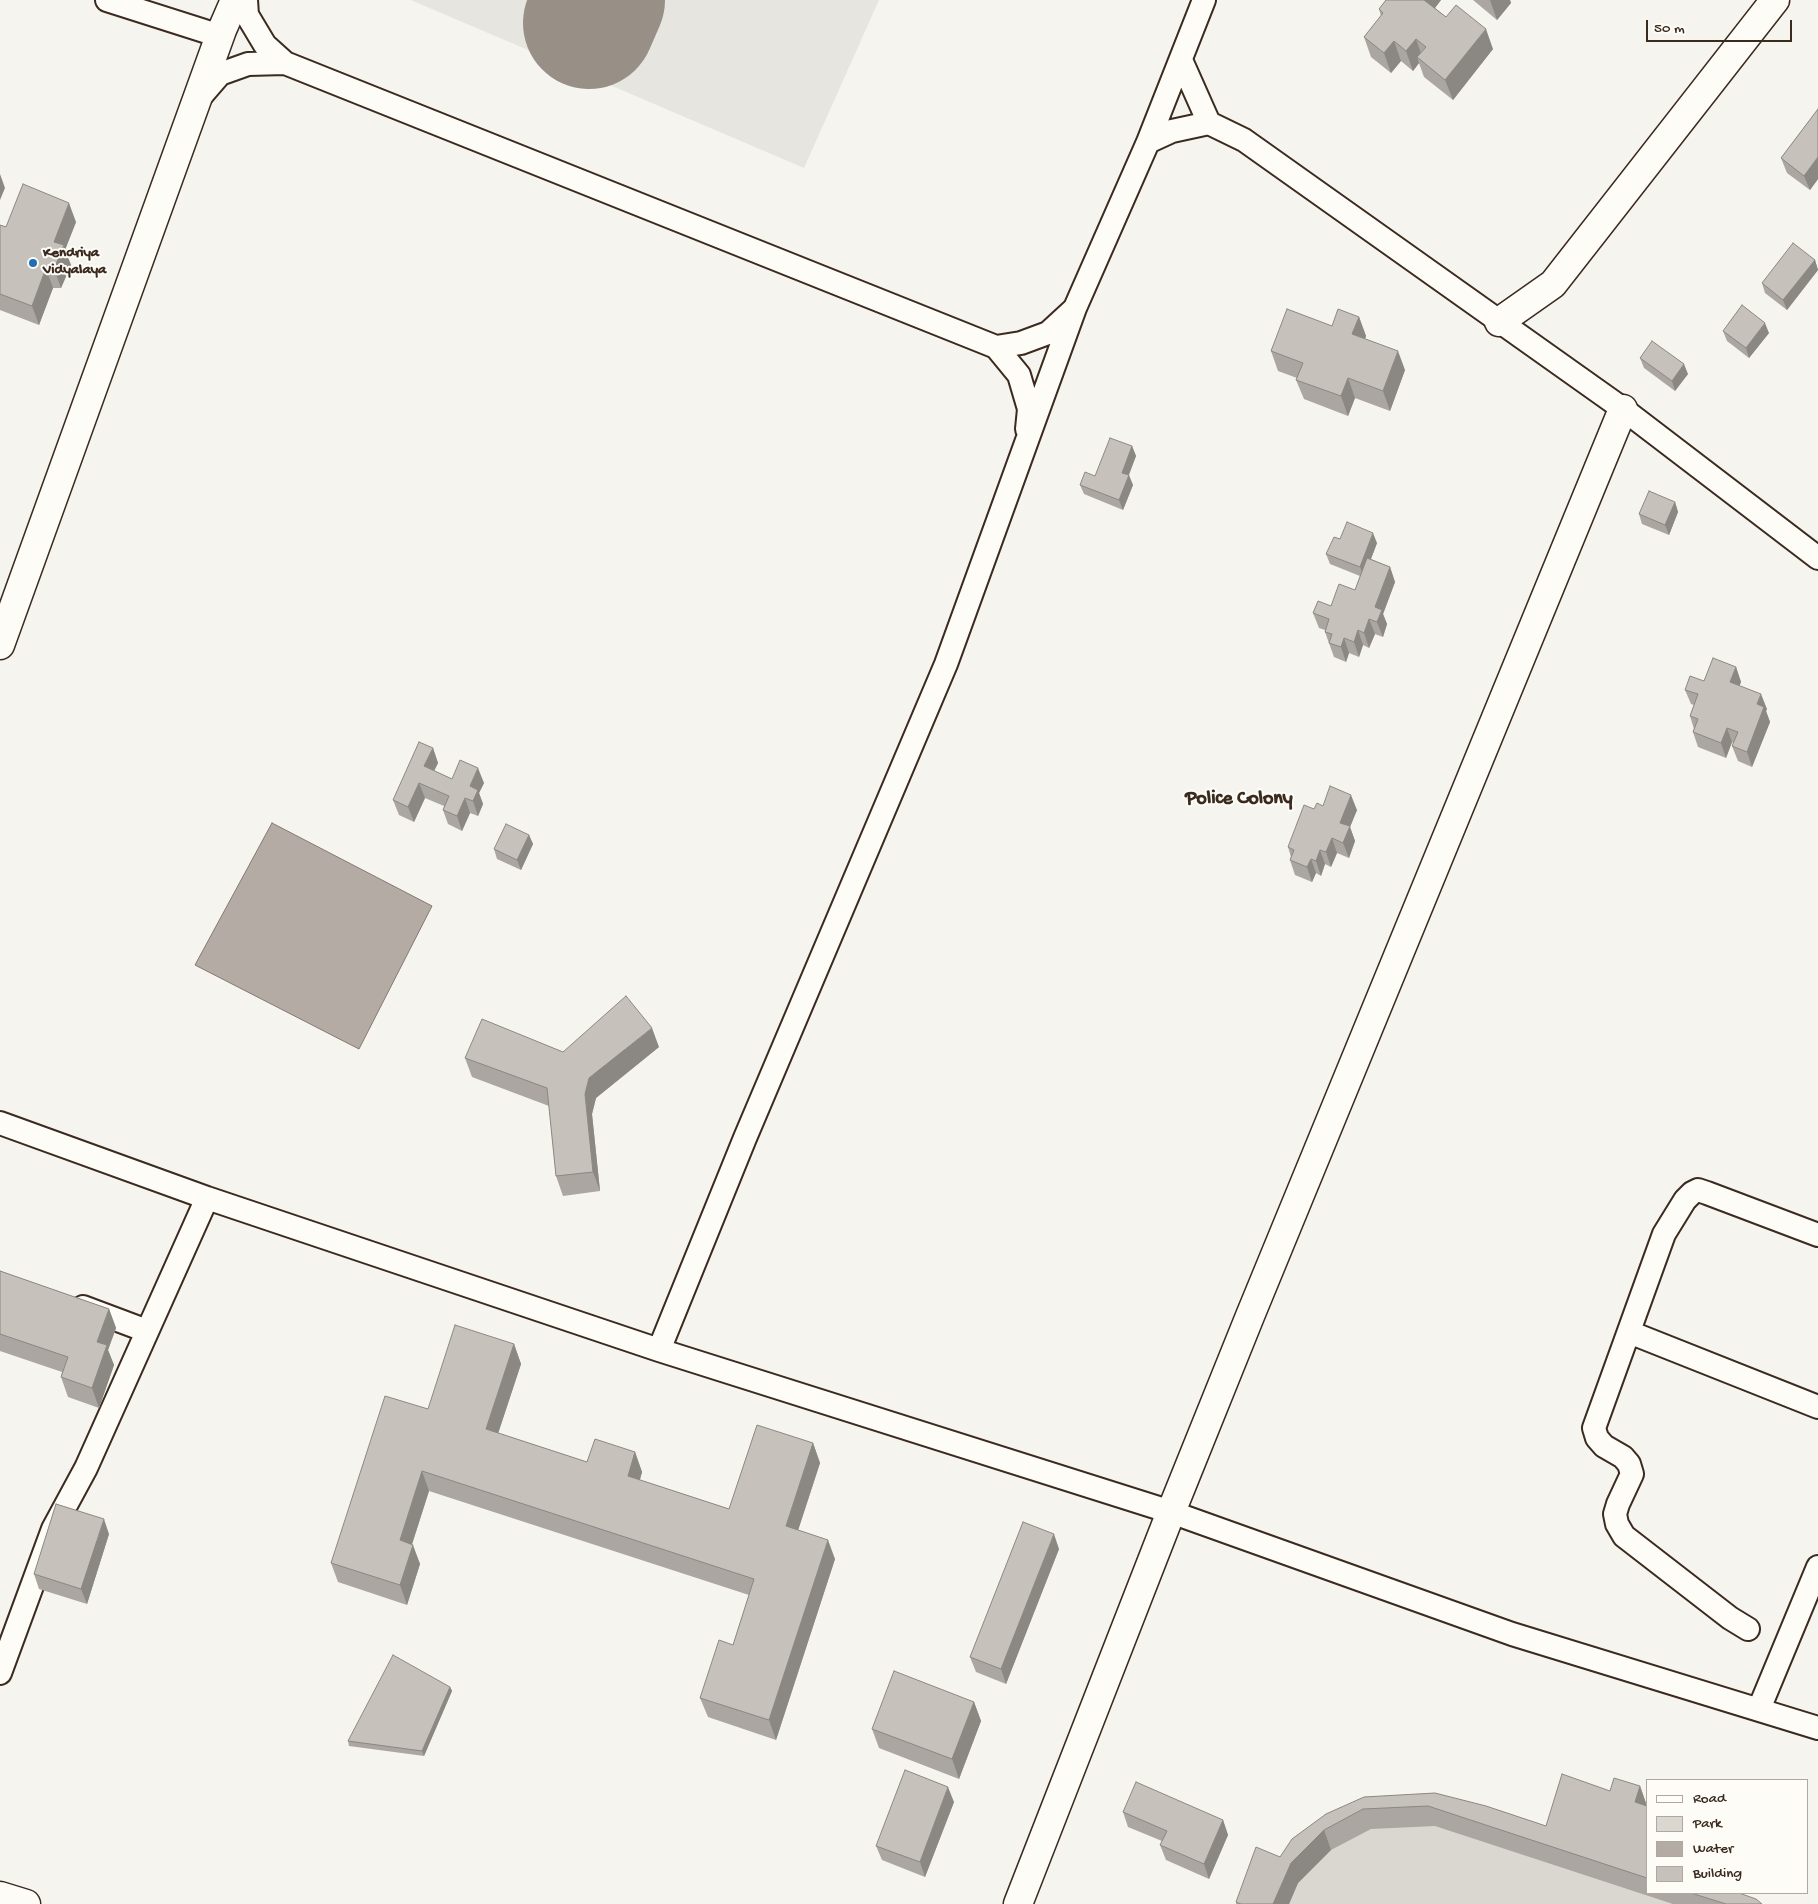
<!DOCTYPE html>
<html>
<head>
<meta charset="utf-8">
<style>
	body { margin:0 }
	#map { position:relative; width:1818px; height:1904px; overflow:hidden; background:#f5f4ee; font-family:"Gochi Hand",sans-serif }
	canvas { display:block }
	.legend { position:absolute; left:1646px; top:1779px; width:162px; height:115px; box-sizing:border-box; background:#fdfcf7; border:1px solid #afa8a0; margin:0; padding:6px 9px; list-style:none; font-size:15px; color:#3b2a1e }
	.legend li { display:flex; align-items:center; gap:10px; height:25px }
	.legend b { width:25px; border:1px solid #afa8a0 }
	.scale { position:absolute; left:1646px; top:20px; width:146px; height:22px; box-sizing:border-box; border:2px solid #3b2a1e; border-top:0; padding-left:6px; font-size:15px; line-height:18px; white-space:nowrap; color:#3b2a1e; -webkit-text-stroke:4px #fdfcf7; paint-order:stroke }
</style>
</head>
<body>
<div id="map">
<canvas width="1818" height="1904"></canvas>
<ul class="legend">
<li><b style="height:6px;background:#fdfcf7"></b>Road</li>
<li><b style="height:14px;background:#dad6d0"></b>Park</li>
<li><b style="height:14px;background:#b4aca4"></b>Water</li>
<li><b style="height:14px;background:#c7c1bb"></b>Building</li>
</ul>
<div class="scale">50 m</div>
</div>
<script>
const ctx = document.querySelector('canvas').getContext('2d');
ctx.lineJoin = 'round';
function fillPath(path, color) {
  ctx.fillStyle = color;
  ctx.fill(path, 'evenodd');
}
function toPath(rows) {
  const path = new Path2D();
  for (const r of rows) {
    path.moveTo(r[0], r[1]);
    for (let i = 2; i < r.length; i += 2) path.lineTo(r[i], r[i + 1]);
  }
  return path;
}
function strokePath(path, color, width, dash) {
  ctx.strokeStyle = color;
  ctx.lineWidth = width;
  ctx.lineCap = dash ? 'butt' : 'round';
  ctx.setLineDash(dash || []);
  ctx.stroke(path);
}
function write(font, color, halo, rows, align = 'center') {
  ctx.font = font + ' "Gochi Hand",sans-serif';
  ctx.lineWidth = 4;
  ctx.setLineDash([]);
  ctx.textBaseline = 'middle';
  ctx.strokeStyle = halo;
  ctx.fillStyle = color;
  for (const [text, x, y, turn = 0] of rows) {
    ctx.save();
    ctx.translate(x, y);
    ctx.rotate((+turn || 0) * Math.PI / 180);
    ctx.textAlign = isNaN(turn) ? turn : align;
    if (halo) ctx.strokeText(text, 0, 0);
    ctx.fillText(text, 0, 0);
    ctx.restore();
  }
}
const built = toPath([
	[411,0,879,0,804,168]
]);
const green = toPath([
	[1442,1813,1647,1893,1723,1904,1249,1904,1333,1834]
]);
const water = toPath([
	[272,823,432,906,359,1049,195,965,272,823]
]);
const runway = toPath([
	[589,23,599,0]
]);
const street = toPath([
	[107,0,220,36],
	[246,0,247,15,265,45,285,63],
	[1181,60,1209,123],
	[201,96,220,74,248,64,285,63,996,347,1019,375,1029,409,1027,429],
	[1148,142,1172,131,1209,123,1244,140,1623,409,1818,558],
	[996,347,1021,343,1048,333,1073,310],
	[0,1123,207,1198,659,1350,1171,1512,1512,1634,1818,1728],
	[83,1307,147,1331],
	[1629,1332,1818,1407],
	[659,1350,745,1138,946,664,1075,308,1148,142,1204,0],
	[1748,1629,1730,1618,1624,1536,1617,1524,1615,1514,1618,1504,1632,1474,1629,1464,1623,1457,1604,1446,1597,1438,1594,1428,1664,1234,1685,1200,1692,1193,1698,1190,1707,1193,1818,1235],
	[0,1673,53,1529,86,1468,207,1198],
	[1759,1709,1818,1567]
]);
const secondary = toPath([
	[1499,322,1553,284,1775,0],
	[0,645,222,30,235,0],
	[0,1896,26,1904],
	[1018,1904,1171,1512,1250,1316,1623,409]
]);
const wall = toPath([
	[1386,0,1441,0,1435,8,1446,17,1493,49,1453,100,1424,77,1419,63,1413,71,1401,61,1391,73,1371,57,1364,37,1381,16,1379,9],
	[1473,0,1510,0,1511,3,1497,20],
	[1818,109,1818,179,1810,190,1787,173,1781,158],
	[76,222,65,250,71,265,61,288,53,288,39,325,0,310,0,225,6,227],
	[1815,260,1818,270,1787,310,1765,293,1762,283],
	[1359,317,1366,336,1365,339,1405,370,1390,411,1355,398,1348,416,1304,399,1296,380,1297,378,1278,371,1271,351,1332,326],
	[1723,331,1769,333,1749,358,1727,341],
	[1640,358,1688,374,1675,391,1644,368],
	[1132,446,1136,456,1128,475,1133,485,1123,510,1084,494,1080,485,1095,476],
	[1675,502,1678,512,1669,535,1642,524,1639,514],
	[1340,539,1377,543,1371,559,1390,567,1395,582,1383,614,1387,624,1383,637,1375,634,1369,648,1363,645,1359,657,1349,653,1346,662,1334,657,1325,632,1325,630,1319,628,1313,613,1331,606,1355,590,1360,576,1330,564,1326,554],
	[1736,667,1741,682,1739,686,1767,709,1766,711,1770,722,1752,767,1738,761,1732,746,1733,743,1732,742,1726,758,1698,747,1693,732,1694,729,1690,716,1694,705,1691,704,1685,690],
	[433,748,438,763,434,771,452,779,484,783,479,793,483,804,478,816,470,813,462,831,448,824,443,810,444,806,425,798,414,822,399,815,393,800],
	[1323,806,1357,810,1350,827,1355,841,1349,858,1337,853,1331,867,1325,864,1321,876,1316,873,1312,882,1295,875,1290,860,1291,857,1288,847,1314,809],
	[529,835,533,844,521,870,497,859,494,849],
	[659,1047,596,1098,592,1114,600,1191,563,1196,556,1176,549,1106,472,1077,465,1058],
	[0,1271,109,1309,116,1328,108,1350,114,1365,99,1408,68,1397,61,1377,62,1372,0,1351],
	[514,1344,521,1364,498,1433,587,1462,635,1452,642,1472,640,1480,729,1509,813,1443,820,1463,798,1530,835,1559,776,1740,708,1717,700,1698,733,1645,749,1595,429,1491,412,1544,420,1564,407,1605,338,1582,331,1563,428,1409],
	[109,1534,87,1604,39,1589,34,1574],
	[1059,1549,1006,1684,976,1672,970,1657],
	[450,1687,452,1691,424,1756,349,1746,348,1741],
	[974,1702,981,1721,959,1779,879,1748,872,1729],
	[1640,1786,1647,1806,1647,1893,1739,1893,1762,1904,1673,1904,1435,1826,1371,1829,1331,1850,1298,1883,1289,1904,1236,1904,1236,1902,1280,1857,1326,1814,1435,1793,1546,1826,1610,1791],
	[954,1802,925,1877,882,1860,876,1846],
	[1123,1812,1223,1820,1228,1835,1209,1879,1166,1860,1160,1845,1162,1841,1128,1827]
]);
const shadedWall = toPath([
	[1422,0,1441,0,1428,17],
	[1490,0,1510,0,1511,3,1497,20],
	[1486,29,1493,49,1453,100,1445,80],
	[1416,39,1423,59,1417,57,1419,63,1413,71,1406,51],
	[1394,41,1401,61,1391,73,1384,53],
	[1818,157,1818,179,1810,190,1804,176],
	[0,174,5,188,0,200],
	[69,203,76,222,65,250,71,265,61,288,54,269,54,242],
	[1815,260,1818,270,1787,310,1783,300],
	[46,268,53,288,39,325,32,306],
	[1359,317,1366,336,1360,353,1352,334],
	[1765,323,1769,333,1749,358,1746,348],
	[1398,351,1405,370,1390,411,1383,391],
	[1684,364,1688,374,1675,391,1672,381],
	[1348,378,1355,398,1348,416,1341,396],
	[1132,446,1136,456,1126,483,1122,473],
	[1129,475,1133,485,1123,510,1119,500],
	[1675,502,1678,512,1669,535,1665,525],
	[1373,533,1377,543,1364,577,1360,567],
	[1390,567,1395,582,1383,614,1387,624,1383,637,1377,622,1375,607],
	[1369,619,1375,634,1369,648,1364,633],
	[1358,630,1363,645,1359,657,1354,642],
	[1344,638,1349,653,1346,662,1341,647],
	[1736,667,1741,682,1735,697,1730,682],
	[1761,694,1767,709,1766,711,1770,722,1752,767,1747,752,1757,704],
	[1727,728,1732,742,1726,758,1721,743],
	[433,748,438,763,429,781,424,766],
	[478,768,484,783,479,793,483,804,478,816,473,801,470,786],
	[419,783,425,798,414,822,408,807],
	[1351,795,1357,810,1350,827,1355,841,1349,858,1343,843,1340,823],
	[465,798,470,813,462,831,457,816],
	[529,835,533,844,521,870,517,860],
	[1332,838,1337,853,1331,867,1326,852],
	[1320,850,1325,864,1321,876,1316,861],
	[1311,859,1316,873,1312,882,1307,867],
	[652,1028,659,1047,596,1098,592,1114,600,1191,593,1172,585,1094,589,1078],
	[109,1309,116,1328,108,1350,114,1365,99,1408,92,1388,97,1342],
	[514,1344,521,1364,493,1449,486,1429],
	[813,1443,820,1463,793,1546,786,1526],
	[635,1452,642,1472,635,1496,628,1476],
	[422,1471,429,1491,407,1560,400,1540],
	[104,1519,109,1534,87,1604,81,1589],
	[1054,1534,1059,1549,1006,1684,1001,1669],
	[828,1540,835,1559,776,1740,769,1720],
	[413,1545,420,1564,407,1605,400,1585],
	[450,1687,452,1691,424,1756,422,1751],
	[974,1702,981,1721,959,1779,952,1759],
	[1640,1786,1647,1806,1642,1822,1635,1802],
	[948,1787,954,1802,925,1877,920,1862],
	[1223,1820,1228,1835,1209,1879,1204,1864],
	[1324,1830,1331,1850,1298,1883,1289,1904,1273,1904,1291,1863]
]);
const building = toPath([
	[1386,0,1424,0,1446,17,1456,5,1486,29,1445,80,1417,57,1426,47,1416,39,1406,51,1394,41,1384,53,1364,37,1383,13,1379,9,1386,0],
	[1818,109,1818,157,1804,176,1781,158,1818,109],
	[23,184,69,203,54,242,64,245,54,269,46,268,32,306,0,294,0,225,6,227,23,184],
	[1793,243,1815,260,1783,300,1762,283,1793,243],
	[1742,305,1765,323,1746,348,1723,331,1742,305],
	[1287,309,1332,326,1338,309,1359,317,1352,334,1398,351,1383,391,1348,378,1341,396,1296,380,1303,363,1271,351,1287,309],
	[1652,341,1684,364,1672,381,1640,358,1652,341],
	[1110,438,1132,446,1122,473,1129,475,1119,500,1080,485,1085,472,1095,476,1110,438],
	[1649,491,1675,502,1665,525,1639,514,1649,491],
	[1347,522,1373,533,1360,567,1326,554,1334,537,1340,539,1347,522],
	[1367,558,1390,567,1375,607,1382,610,1377,622,1369,619,1364,633,1358,630,1354,642,1344,638,1341,647,1329,643,1332,634,1325,632,1329,619,1313,613,1318,601,1331,606,1339,584,1355,590,1367,558],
	[1713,658,1736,667,1730,682,1761,694,1757,704,1764,707,1747,752,1732,746,1738,732,1727,728,1721,743,1693,732,1698,719,1690,716,1698,694,1685,690,1690,676,1704,681,1713,658],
	[419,742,433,748,424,766,452,779,460,760,478,768,470,786,478,790,473,801,465,798,457,816,443,810,449,796,419,783,408,807,393,800,419,742],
	[1330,786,1351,795,1340,823,1350,826,1343,843,1332,838,1326,852,1320,850,1316,861,1311,859,1307,867,1290,860,1294,850,1288,847,1304,805,1314,809,1317,803,1323,806,1330,786],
	[506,824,529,835,517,860,494,849,506,824],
	[626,996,652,1028,589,1078,585,1094,593,1172,556,1176,547,1088,465,1058,482,1019,563,1052,626,996],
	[0,1271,109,1309,97,1342,107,1345,92,1388,61,1377,68,1357,0,1334,0,1271],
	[455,1325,514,1344,486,1429,587,1462,595,1439,635,1452,628,1476,729,1509,757,1425,813,1443,786,1526,828,1540,769,1720,700,1698,719,1640,733,1645,754,1579,422,1471,400,1540,413,1545,400,1585,331,1563,385,1396,428,1409,455,1325],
	[56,1504,104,1519,81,1589,34,1574,56,1504],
	[1023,1522,1054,1534,1001,1669,970,1657,1023,1522],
	[393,1655,450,1687,422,1751,348,1741,393,1655],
	[894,1671,974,1702,952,1759,872,1729,894,1671],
	[905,1770,948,1787,920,1862,876,1846,905,1770],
	[1562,1774,1610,1791,1614,1778,1640,1786,1635,1802,1647,1806,1647,1878,1428,1806,1363,1809,1324,1830,1291,1863,1273,1904,1241,1904,1236,1902,1256,1847,1280,1857,1292,1839,1326,1814,1364,1797,1435,1793,1486,1806,1546,1826,1562,1774],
	[1136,1782,1223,1820,1204,1864,1160,1845,1167,1831,1123,1812,1136,1782],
	[1691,1893,1739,1893,1756,1899,1762,1904,1726,1904,1691,1893]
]);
const markers = [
	[33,263,5,"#1f6fb2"]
];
const poiNames = [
	["Kendriya",43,254],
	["Vidyalaya",43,271]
];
const districtNames = [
	["Police Colony",1239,800]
];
fillPath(built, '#e7e5df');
fillPath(green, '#dad6d0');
fillPath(water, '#b4aca4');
strokePath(water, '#84786e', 1);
strokePath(runway, '#988f86', 132);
strokePath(street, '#3b2a1e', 26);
strokePath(secondary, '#3b2a1e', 31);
strokePath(street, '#fdfcf7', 22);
strokePath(secondary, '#fdfcf7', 28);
fillPath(wall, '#aba6a1');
fillPath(shadedWall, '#8b8783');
fillPath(building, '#c7c1bb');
strokePath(building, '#8b8783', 1);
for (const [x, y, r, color] of markers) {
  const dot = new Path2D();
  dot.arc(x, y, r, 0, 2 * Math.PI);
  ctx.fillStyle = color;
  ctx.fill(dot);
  strokePath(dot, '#fdfcf7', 2);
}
write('bold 15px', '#3b2a1e', '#fdfcf7', poiNames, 'left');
write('bold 20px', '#3b2a1e', '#fdfcf7', districtNames);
</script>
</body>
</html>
